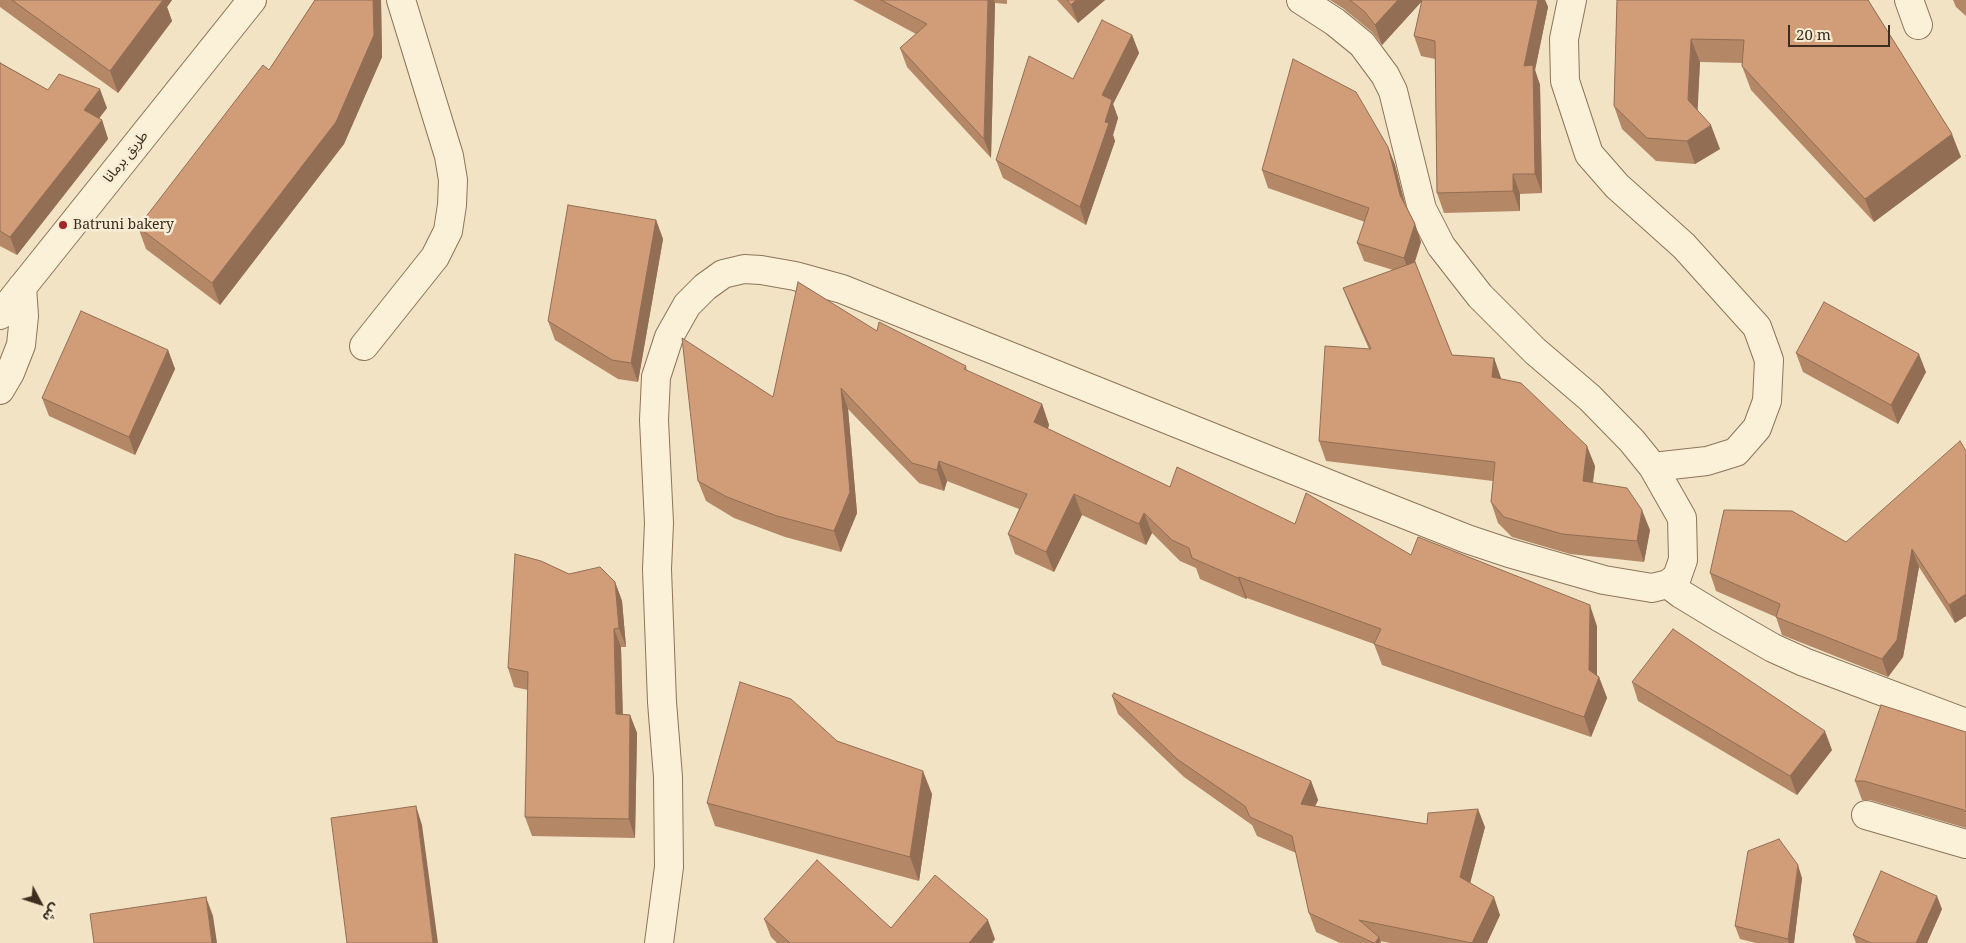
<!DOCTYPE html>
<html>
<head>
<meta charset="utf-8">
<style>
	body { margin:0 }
	#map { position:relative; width:1966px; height:943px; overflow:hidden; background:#f1e3c4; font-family:"Noto Serif","Noto Sans Arabic",serif }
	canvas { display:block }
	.north { position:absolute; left:15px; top:878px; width:50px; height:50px; -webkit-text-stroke:4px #f7edd5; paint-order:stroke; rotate:130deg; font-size:14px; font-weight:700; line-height:20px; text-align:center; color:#3c2d1e }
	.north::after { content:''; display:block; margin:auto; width:18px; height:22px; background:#3c2d1e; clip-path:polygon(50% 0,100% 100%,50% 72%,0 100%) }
	.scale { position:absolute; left:1788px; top:25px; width:102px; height:22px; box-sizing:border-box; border:2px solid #3c2d1e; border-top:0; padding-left:6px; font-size:15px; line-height:18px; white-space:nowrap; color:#3c2d1e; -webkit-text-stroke:4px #f7edd5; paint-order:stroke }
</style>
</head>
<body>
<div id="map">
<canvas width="1966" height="943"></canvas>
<div class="north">ش</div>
<div class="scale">20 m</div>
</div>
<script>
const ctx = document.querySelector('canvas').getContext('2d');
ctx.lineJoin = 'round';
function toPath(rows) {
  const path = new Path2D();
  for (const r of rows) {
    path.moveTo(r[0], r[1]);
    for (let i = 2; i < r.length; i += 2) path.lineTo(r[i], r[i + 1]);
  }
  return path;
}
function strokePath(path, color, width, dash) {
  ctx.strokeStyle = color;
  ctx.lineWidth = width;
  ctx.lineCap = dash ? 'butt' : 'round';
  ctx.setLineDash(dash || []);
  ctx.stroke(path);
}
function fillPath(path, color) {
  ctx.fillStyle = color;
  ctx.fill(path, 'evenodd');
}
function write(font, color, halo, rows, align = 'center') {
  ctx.font = font + ' "Noto Serif","Noto Sans Arabic",serif';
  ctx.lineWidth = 5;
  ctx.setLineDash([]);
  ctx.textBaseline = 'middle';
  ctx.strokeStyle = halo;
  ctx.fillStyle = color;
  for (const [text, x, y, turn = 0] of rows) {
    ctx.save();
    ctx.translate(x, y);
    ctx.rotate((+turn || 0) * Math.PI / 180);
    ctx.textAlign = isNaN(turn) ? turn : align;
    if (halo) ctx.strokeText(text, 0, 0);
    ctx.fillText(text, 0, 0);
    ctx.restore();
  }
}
const minor = toPath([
	[1572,0,1564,39,1565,81,1589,154,1617,186,1684,246,1757,327,1769,360,1767,401,1757,428,1736,452,1707,461,1653,467],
	[1909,0,1918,25],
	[0,315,252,0],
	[364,346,435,257,448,231,452,205,453,180,449,156,401,0],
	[0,390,10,373,21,345,24,316,22,287],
	[1668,584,1681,594,1719,617,1773,648,1804,662,1966,723],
	[1866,815,1966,844],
	[659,943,669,867,668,777,662,702,657,569,659,523,654,420,656,377,669,337,687,305,705,287,723,274,744,269,761,270,795,276,842,289,1356,495,1467,539,1509,553,1604,580,1652,588,1668,584,1677,577,1683,560,1682,518,1653,467,1632,441,1590,398,1535,351,1480,296,1441,246,1422,209,1393,91,1385,75,1362,44,1335,22,1301,0]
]);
const wall = toPath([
	[0,0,172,0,167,7,172,21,118,93,0,7],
	[315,0,381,0,382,57,344,144,220,305,146,249,138,227,269,70],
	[853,0,1007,0,1007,4,995,3,991,158,907,67,900,48,916,34],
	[1057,0,1105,0,1078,23],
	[1330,0,1545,0,1548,7,1535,70,1540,85,1542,193,1520,194,1520,211,1444,213,1437,193,1435,59,1421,56,1414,36,1422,1,1382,45,1372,32,1344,9],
	[1617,0,1868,0,1961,157,1874,222,1751,90,1742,66,1743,63,1700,62,1697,110,1720,149,1695,164,1656,161,1622,129,1614,106],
	[1953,0,1966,0,1966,16,1956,7],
	[1132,35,1139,53,1113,104,1118,118,1113,135,1115,141,1086,225,1003,178,996,160,1073,79],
	[0,62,1,63,48,90,107,108,99,118,102,120,108,139,17,255,0,246],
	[1388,147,1395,165,1405,203,1415,224,1421,242,1415,262,1452,355,1494,358,1501,379,1595,466,1593,483,1650,530,1644,562,1570,554,1512,537,1498,523,1491,502,1493,481,1326,461,1319,441,1369,349,1351,308,1343,288,1393,270,1364,261,1357,243,1365,222,1268,188,1262,170],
	[656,220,663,239,638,382,618,379,555,340,548,321],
	[877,331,966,366,967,371,1042,404,1049,425,1048,429,1170,487,1295,524,1411,555,1597,626,1597,675,1599,677,1607,698,1591,737,1382,665,1374,644,1247,598,1246,599,1200,579,1196,568,1180,561,1152,533,1146,545,1082,515,1054,572,1015,554,1008,534,1019,509,947,481,944,491,919,483,848,409,857,513,841,552,785,537,734,518,706,501,698,481,773,397],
	[168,350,175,369,135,455,49,416,42,398],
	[1796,353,1926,372,1898,424,1803,372],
	[1966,451,1966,616,1955,623,1919,567,1903,657,1888,677,1782,635,1776,617,1716,591,1710,573,1846,542],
	[569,574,615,582,622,601,626,647,621,647,623,714,630,715,637,733,635,838,532,836,525,817,528,690,514,687,508,668],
	[1632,682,1832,750,1797,795,1638,701],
	[1112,696,1311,781,1318,800,1315,806,1427,824,1485,827,1470,883,1500,915,1487,943,1390,943,1380,941,1381,943,1340,943,1316,932,1309,913,1296,853,1257,836,1252,825,1184,777,1118,714],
	[1966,732,1966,828,1870,800,1862,800,1855,781],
	[837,741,932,794,919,881,715,826,707,803],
	[1802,878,1794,943,1756,943,1740,939,1735,926],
	[1942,909,1927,943,1856,943,1853,935],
	[764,919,891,928,995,939,992,943,777,943,771,937]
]);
const shadedWall = toPath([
	[157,0,172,0,167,7,172,21,118,93,110,71],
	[373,0,381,0,382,57,344,144,220,305,212,283],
	[988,0,994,0,995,3,991,158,984,139],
	[1076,0,1105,0,1078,23,1071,5],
	[1398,0,1423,0,1382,45,1375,25],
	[1538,0,1545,0,1548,7,1535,70,1540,85,1542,193,1535,174,1524,66],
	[1132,35,1139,53,1113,104,1118,118,1113,135,1115,141,1086,225,1080,207,1105,122,1102,95],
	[1691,39,1700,62,1697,123,1688,100],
	[100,89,107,108,91,129,84,110],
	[102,120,108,139,17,255,10,237],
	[1711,125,1720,149,1695,164,1687,141],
	[1952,134,1961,157,1874,222,1865,199],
	[1388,147,1395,165,1407,213,1400,195],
	[1513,174,1520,194,1520,211,1513,191],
	[656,220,663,239,638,382,631,363],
	[1415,224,1421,242,1410,276,1404,258],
	[168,350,175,369,135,455,129,437],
	[1919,354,1926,372,1898,424,1891,405],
	[1494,358,1501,378,1499,398,1492,377],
	[841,388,848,409,857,513,841,552,834,531],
	[1042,404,1049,425,1041,443,1034,422],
	[1587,446,1595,466,1590,501,1583,481],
	[939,461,947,481,944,491,937,470],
	[1074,494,1082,515,1054,572,1046,552],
	[1642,510,1650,530,1644,562,1637,541],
	[1144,513,1152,533,1146,545,1139,524],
	[1912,549,1919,567,1903,657,1888,677,1882,659],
	[1239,577,1247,598,1246,599,1238,578],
	[615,582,622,601,626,647,619,628],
	[1966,594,1966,616,1955,623,1949,605],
	[1590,605,1597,626,1597,683,1599,677,1607,698,1591,737,1584,717,1589,670],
	[614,629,621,647,623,733,616,714],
	[630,715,637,733,635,838,629,819],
	[1825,731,1832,750,1797,795,1790,776],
	[923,771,932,794,919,881,910,857],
	[1311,781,1318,800,1308,822,1301,804],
	[416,806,422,825,438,943,433,943],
	[1478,809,1485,827,1467,895,1460,877],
	[1798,865,1802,878,1794,943,1789,943,1788,939],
	[1937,896,1942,909,1927,943,1916,943],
	[206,897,213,916,217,943,212,943],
	[1494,897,1500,915,1487,943,1472,943],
	[988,920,995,939,992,943,969,943],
	[1379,937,1381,943,1375,943]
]);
const building = toPath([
	[12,0,163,0,110,71,12,0],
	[315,0,373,0,374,35,336,122,212,283,138,227,263,65,269,70,315,0],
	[881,0,988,0,984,139,900,48,927,24,881,0],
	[1067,0,1076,0,1071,5,1067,0],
	[1350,0,1398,0,1375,25,1365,12,1350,0],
	[1422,0,1538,0,1524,66,1533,65,1535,174,1513,174,1513,191,1437,193,1435,41,1414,36,1422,0],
	[1617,0,1868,0,1952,134,1865,199,1742,66,1744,40,1691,39,1688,100,1711,125,1687,141,1647,138,1614,106,1617,0],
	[1102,20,1132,35,1102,95,1112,100,1105,122,1109,123,1080,207,996,160,1029,56,1073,79,1102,20],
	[1293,59,1356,92,1388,147,1400,195,1415,224,1404,258,1357,243,1369,208,1262,170,1293,59],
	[0,63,48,90,59,74,100,89,84,110,102,120,10,237,0,231,0,63],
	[568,205,656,220,631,363,612,360,548,321,568,205],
	[1415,262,1452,355,1494,358,1492,377,1521,383,1587,446,1583,481,1627,488,1642,510,1637,541,1562,534,1504,517,1491,502,1495,462,1319,441,1325,346,1371,349,1343,288,1415,262],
	[798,282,877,331,879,322,966,366,964,369,1042,404,1034,422,1170,487,1177,467,1295,524,1306,493,1411,555,1418,537,1590,605,1589,670,1599,677,1584,717,1374,644,1381,629,1239,577,1238,578,1192,558,1189,548,1172,540,1144,513,1139,524,1074,494,1046,552,1008,534,1027,494,939,461,937,470,912,463,841,388,850,492,834,531,777,516,727,497,698,481,682,338,773,397,798,282],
	[1824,302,1919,354,1891,405,1796,353,1824,302],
	[81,311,168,350,129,437,42,398,81,311],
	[1960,441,1966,451,1966,594,1949,605,1912,549,1897,640,1882,659,1776,617,1780,604,1710,573,1724,510,1792,511,1846,542,1960,441],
	[515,554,541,561,569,574,600,567,615,582,619,628,614,629,616,714,630,715,629,819,525,817,528,672,508,668,515,554],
	[1673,629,1825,731,1790,776,1632,682,1673,629],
	[740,682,791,699,837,741,923,771,910,857,707,803,740,682],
	[1114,693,1311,781,1301,804,1427,824,1428,813,1478,809,1460,877,1494,897,1472,943,1359,920,1379,937,1375,943,1374,943,1309,913,1292,836,1250,817,1245,806,1177,759,1112,696,1114,693],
	[1881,705,1966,732,1966,812,1964,810,1864,781,1855,781,1881,705],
	[416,806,433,943,347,943,331,818,416,806],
	[1779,839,1798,865,1788,939,1735,926,1748,851,1779,839],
	[817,860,891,928,935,875,988,920,969,943,790,943,764,919,817,860],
	[1881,871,1937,896,1916,943,1871,943,1853,935,1881,871],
	[206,897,212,943,94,943,90,914,206,897]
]);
const markers = [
	[63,225,5,"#9f2627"]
];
const streetNames = [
	["طريق برمانا",126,157,-51]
];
const poiNames = [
	["Batruni bakery",73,225]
];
strokePath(minor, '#8d7559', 30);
strokePath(minor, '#fbf0d8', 28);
fillPath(wall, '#b48767');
fillPath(shadedWall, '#926e54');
fillPath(building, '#d19d78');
strokePath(building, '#926e54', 1);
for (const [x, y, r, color] of markers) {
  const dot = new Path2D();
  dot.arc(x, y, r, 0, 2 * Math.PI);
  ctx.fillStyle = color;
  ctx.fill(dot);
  strokePath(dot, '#f7edd5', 2);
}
write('14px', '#3c2d1e', '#f7edd5', streetNames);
write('14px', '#3c2d1e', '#f7edd5', poiNames, 'left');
</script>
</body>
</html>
